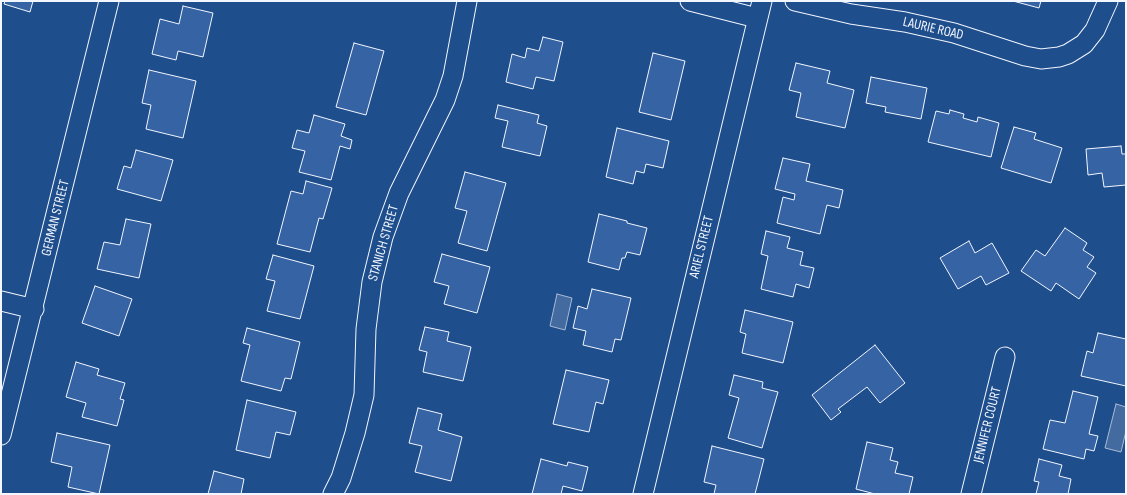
<!DOCTYPE html>
<html>
<head>
<meta charset="utf-8">
<style>
	body { margin:0 }
	#map { position:relative; width:1127px; height:495px; overflow:hidden; background:#1f4e8c; font-family:"Sofia Sans Condensed",sans-serif }
	canvas { display:block }
	.frame { position:absolute; inset:0; border:2px solid #f2f6ff; pointer-events:none }
</style>
</head>
<body>
<div id="map">
<canvas width="1127" height="495"></canvas>
<div class="frame"></div>
</div>
<script>
const ctx = document.querySelector('canvas').getContext('2d');
ctx.lineJoin = 'round';
function fillPath(path, color) {
  ctx.fillStyle = color;
  ctx.fill(path, 'evenodd');
}
function toPath(rows) {
  const path = new Path2D();
  for (const r of rows) {
    path.moveTo(r[0], r[1]);
    for (let i = 2; i < r.length; i += 2) path.lineTo(r[i], r[i + 1]);
  }
  return path;
}
function strokePath(path, color, width, dash) {
  ctx.strokeStyle = color;
  ctx.lineWidth = width;
  ctx.lineCap = dash ? 'butt' : 'round';
  ctx.setLineDash(dash || []);
  ctx.stroke(path);
}
function write(font, color, halo, rows, align = 'center') {
  ctx.font = font + ' "Sofia Sans Condensed",sans-serif';
  ctx.lineWidth = 4;
  ctx.setLineDash([]);
  ctx.textBaseline = 'middle';
  ctx.strokeStyle = halo;
  ctx.fillStyle = color;
  for (const [text, x, y, turn = 0] of rows) {
    ctx.save();
    ctx.translate(x, y);
    ctx.rotate((+turn || 0) * Math.PI / 180);
    ctx.textAlign = isNaN(turn) ? turn : align;
    if (halo) ctx.strokeText(text, 0, 0);
    ctx.fillText(text, 0, 0);
    ctx.restore();
  }
}
const water = toPath([
	[557,294,572,298,565,330,550,326,557,294],
	[1116,404,1126,407,1126,431,1121,452,1105,448,1116,404]
]);
const building = toPath([
	[5,1,33,1,30,12,4,4,5,1],
	[1013,1,1041,1,1039,8,1013,1],
	[183,6,213,13,203,57,178,51,176,60,152,54,160,19,179,24,183,6],
	[543,37,563,42,554,81,536,77,533,89,506,82,512,54,525,58,527,48,539,51,543,37],
	[354,43,384,51,366,115,336,107,354,43],
	[653,53,685,61,671,120,639,112,653,53],
	[796,63,830,71,827,83,854,90,845,128,796,117,801,93,789,90,796,63],
	[149,70,196,81,183,138,146,129,151,105,142,103,149,70],
	[871,77,927,88,921,119,885,112,886,107,866,103,871,77],
	[498,105,539,115,537,123,547,126,540,156,502,147,508,121,495,118,498,105],
	[950,110,964,114,963,118,977,122,978,117,999,123,991,157,928,142,936,111,949,114,950,110],
	[314,115,345,124,341,136,352,140,350,149,340,146,331,180,299,172,305,151,292,148,297,130,309,133,314,115],
	[1014,127,1036,133,1034,139,1062,148,1051,183,1001,168,1014,127],
	[617,128,669,141,663,168,646,164,644,173,636,171,633,184,606,177,617,128],
	[1121,146,1122,154,1126,154,1126,185,1104,187,1102,173,1088,175,1086,149,1121,146],
	[136,150,173,160,161,201,117,189,124,166,131,168,136,150],
	[783,158,810,164,806,181,843,190,839,208,827,205,820,234,777,223,783,197,794,200,795,194,775,189,783,158],
	[465,172,506,183,487,251,458,243,467,211,455,208,465,172],
	[306,181,332,188,323,219,319,218,310,252,277,244,291,191,303,194,306,181],
	[599,214,627,221,627,223,647,228,640,255,627,252,625,258,622,258,619,270,588,262,599,214],
	[126,219,151,224,139,278,97,269,104,242,120,245,126,219],
	[1065,228,1087,243,1083,250,1094,257,1087,267,1096,273,1079,299,1056,283,1051,291,1021,271,1036,250,1045,256,1065,228],
	[766,231,790,237,787,248,803,252,800,265,814,268,809,288,796,284,793,297,761,289,768,256,761,254,766,231],
	[969,241,975,253,992,243,1009,273,986,285,981,276,958,289,940,258,969,241],
	[442,254,490,267,477,313,444,304,449,286,434,282,442,254],
	[273,255,314,266,300,319,267,311,275,281,266,279,273,255],
	[95,286,132,299,119,336,82,323,95,286],
	[592,289,631,298,621,340,615,339,612,352,583,345,586,331,573,328,578,306,587,309,592,289],
	[745,310,793,322,783,363,742,353,746,334,740,332,745,310],
	[425,327,449,332,447,341,471,347,463,381,423,372,427,352,419,350,425,327],
	[247,328,300,342,291,379,285,378,281,391,241,381,250,345,243,343,247,328],
	[1098,333,1126,339,1126,386,1081,376,1087,351,1093,353,1098,333],
	[875,345,905,383,880,403,867,387,838,409,841,412,831,420,812,395,875,345],
	[76,362,99,369,97,375,125,383,120,399,124,400,117,426,82,417,86,403,66,397,76,362],
	[566,370,609,380,603,404,596,402,589,432,553,424,566,370],
	[734,375,763,382,762,388,778,392,762,448,728,438,739,398,729,395,734,375],
	[1073,391,1098,397,1089,434,1098,436,1094,451,1086,449,1084,459,1043,449,1050,420,1065,423,1073,391],
	[247,400,296,412,290,435,276,432,270,458,236,450,247,400],
	[418,408,442,414,438,430,462,437,451,481,415,472,422,446,409,443,418,408],
	[57,433,110,445,99,494,68,487,72,467,51,462,57,433],
	[867,442,893,448,890,460,898,462,895,473,913,477,909,494,875,494,856,489,867,442],
	[712,446,764,459,755,494,714,494,716,485,704,482,712,446],
	[541,459,567,466,568,462,588,467,582,491,563,486,561,494,532,494,541,459],
	[1039,459,1062,465,1059,476,1071,479,1068,494,1036,494,1039,482,1034,481,1039,459],
	[214,471,244,479,241,494,208,494,214,471]
]);
const street = toPath([
	[690,1,757,18],
	[795,1,851,14,905,22,954,33,1025,56,1041,59,1059,57,1068,54,1084,44,1095,30,1108,1],
	[1,301,34,309],
	[1,435,109,1],
	[333,494,341,478,355,433,364,395,366,329,372,282,383,237,399,193,445,100,453,76,467,1],
	[643,494,762,1],
	[971,494,1005,357]
]);
const streetNames = [
	["LAURIE ROAD",933,29,13],
	["GERMAN STREET",56,218,-76],
	["STANICH STREET",384,243,-74],
	["ARIEL STREET",702,247,-76],
	["JENNIFER COURT",988,425,-76]
];
fillPath(water, '#446ba0');
strokePath(water, '#a8bbd7', 1);
fillPath(building, '#3563a3');
strokePath(building, '#f2f6ff', 1);
strokePath(street, '#f2f6ff', 21);
strokePath(street, '#1f4e8c', 19);
write('14px', '#f2f6ff', '#1f4e8c', streetNames);
</script>
</body>
</html>
